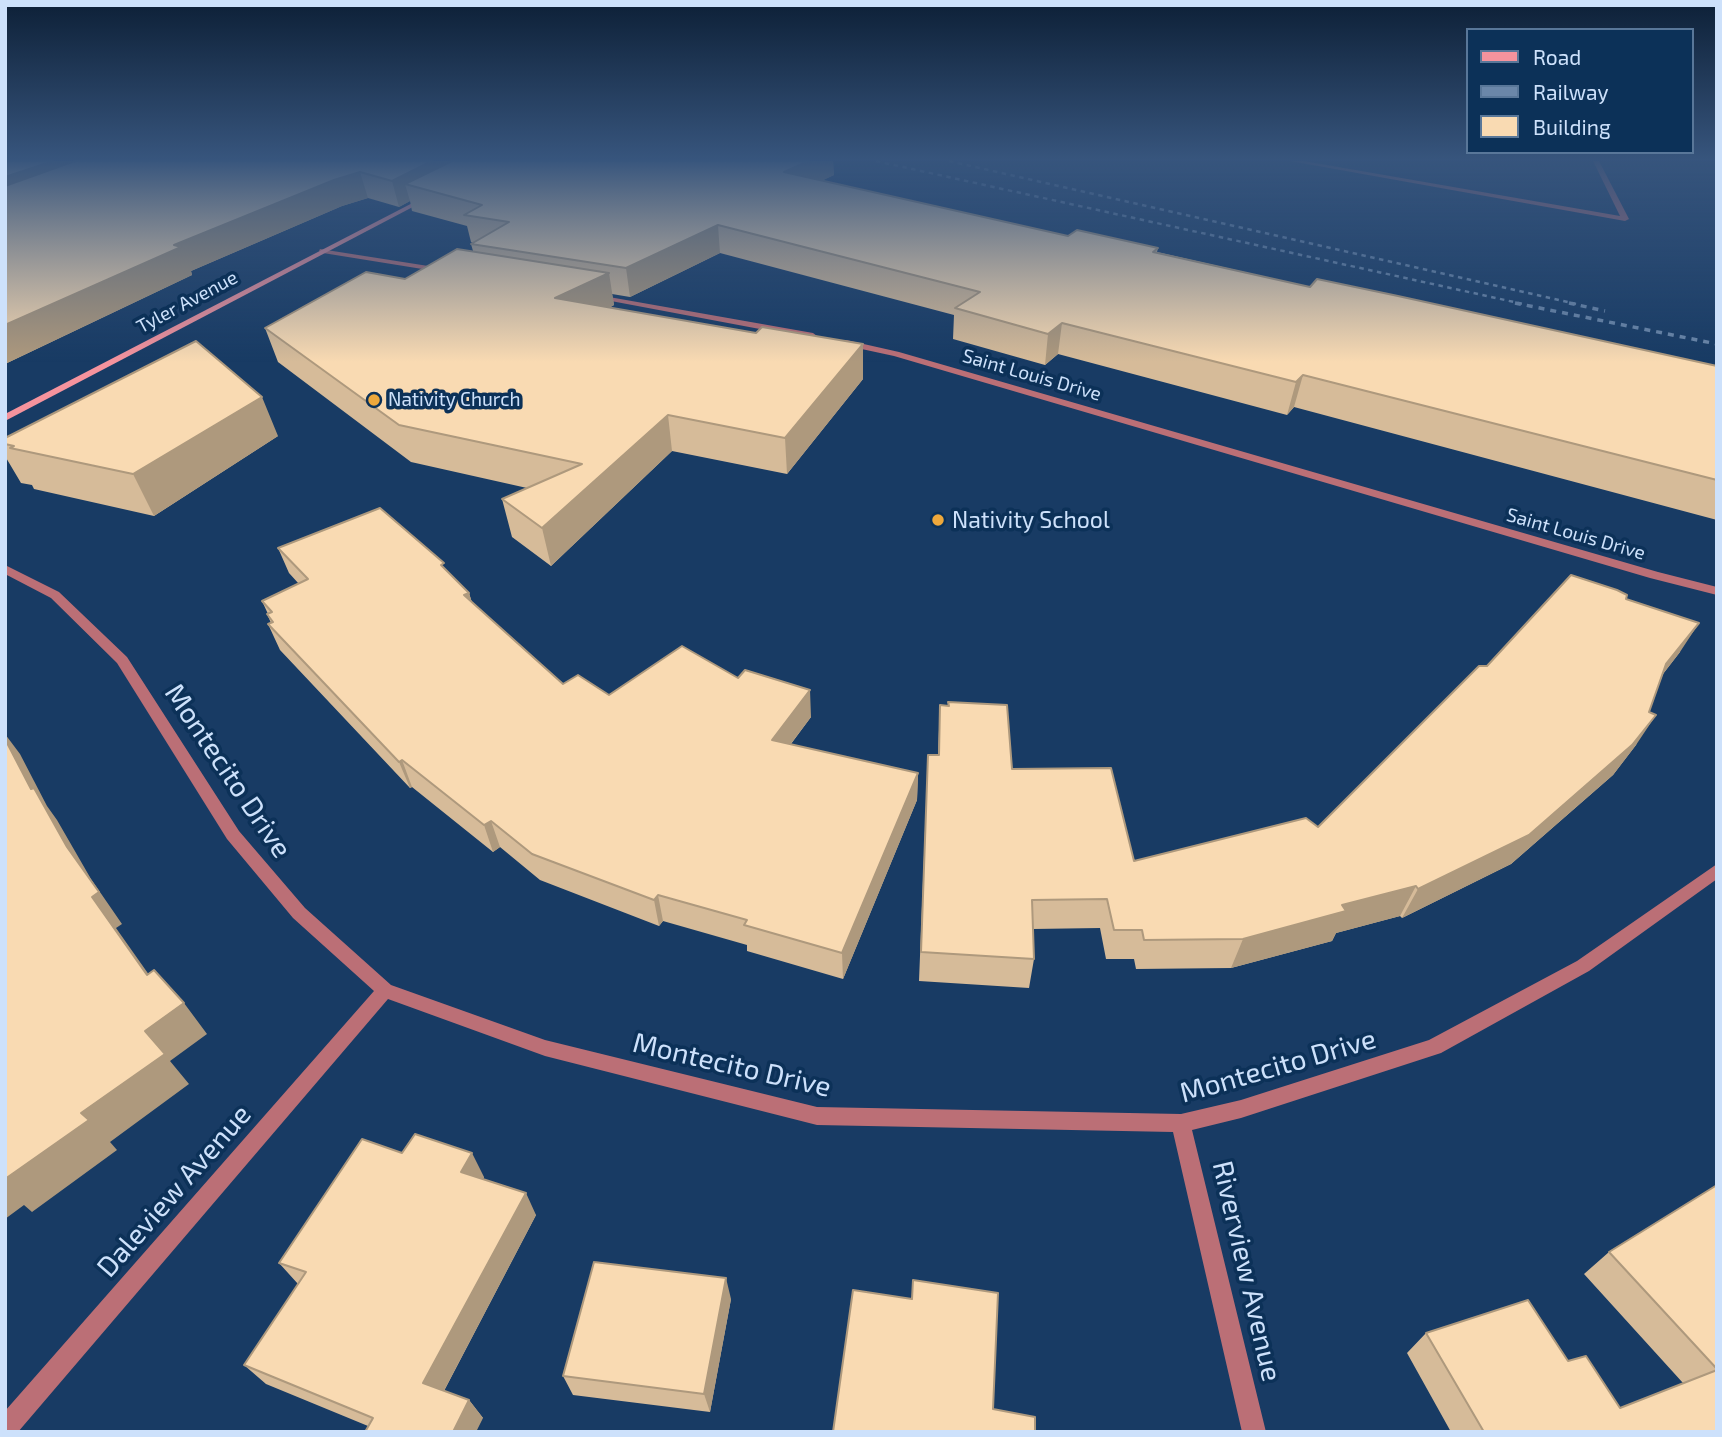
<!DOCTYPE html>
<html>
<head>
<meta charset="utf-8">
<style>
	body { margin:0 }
	#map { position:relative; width:1722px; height:1437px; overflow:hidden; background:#183b64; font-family:"Exo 2",sans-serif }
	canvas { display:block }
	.frame { position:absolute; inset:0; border:7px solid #cde1fb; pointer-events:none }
	.legend { position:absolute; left:1466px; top:28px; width:228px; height:126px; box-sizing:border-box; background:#0c3158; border:2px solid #597799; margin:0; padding:9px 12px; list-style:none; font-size:21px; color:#cde1fb }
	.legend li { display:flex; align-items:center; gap:14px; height:35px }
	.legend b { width:35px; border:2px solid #597799 }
</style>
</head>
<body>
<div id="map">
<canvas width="1722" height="1437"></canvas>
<div class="frame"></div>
<ul class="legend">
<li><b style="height:9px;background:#f5939d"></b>Road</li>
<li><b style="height:9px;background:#6b87a9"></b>Railway</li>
<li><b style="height:19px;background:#f9dab2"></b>Building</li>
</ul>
</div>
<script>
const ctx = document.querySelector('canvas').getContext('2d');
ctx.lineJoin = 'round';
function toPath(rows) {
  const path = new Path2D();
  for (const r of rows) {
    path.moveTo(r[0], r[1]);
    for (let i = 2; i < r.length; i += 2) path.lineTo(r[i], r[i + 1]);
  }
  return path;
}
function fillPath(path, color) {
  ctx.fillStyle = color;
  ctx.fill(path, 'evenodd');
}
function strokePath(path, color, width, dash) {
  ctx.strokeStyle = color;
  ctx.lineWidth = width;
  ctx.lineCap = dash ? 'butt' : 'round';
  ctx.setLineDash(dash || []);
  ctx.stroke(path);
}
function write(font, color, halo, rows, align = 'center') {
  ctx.font = font + ' "Exo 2",sans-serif';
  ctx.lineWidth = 7;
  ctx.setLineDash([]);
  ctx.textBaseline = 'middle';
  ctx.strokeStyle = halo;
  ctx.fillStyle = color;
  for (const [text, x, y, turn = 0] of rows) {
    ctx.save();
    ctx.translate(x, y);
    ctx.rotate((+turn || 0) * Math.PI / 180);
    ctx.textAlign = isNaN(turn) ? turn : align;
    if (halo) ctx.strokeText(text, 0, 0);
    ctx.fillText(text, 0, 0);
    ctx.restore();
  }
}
const minor = toPath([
	[1290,161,1304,161,1620,216,1593,161,1599,161,1629,219,1625,221,1290,161],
	[320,249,441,268,445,270,441,272,323,253,319,251,320,249],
	[592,294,813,333,817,336,813,339,595,298,592,298,592,294],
	[846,340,899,352,1658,572,1717,587,1717,595,1650,578,894,356,843,345,843,341,846,340],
	[5,565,59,592,127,657,239,831,305,908,391,985,545,1040,817,1107,1181,1114,1241,1100,1429,1040,1577,961,1717,864,1717,879,1589,971,1441,1053,1241,1118,1192,1130,1266,1432,1242,1432,1173,1132,817,1125,545,1056,388,999,18,1432,5,1432,5,1411,374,991,293,918,227,839,117,663,51,598,5,574,5,565]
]);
const secondary = toPath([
	[426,196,428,199,5,421,5,414,426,196]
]);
const railFar1 = toPath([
	[876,161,1523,304],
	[949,161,1576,304]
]);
const rail = toPath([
	[1515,303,1717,344],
	[1569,303,1605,311]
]);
const wall = toPath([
	[5,161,833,161,834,175,821,181,1068,236,1158,248,1157,252,1310,287,1717,366,1717,520,1294,407,1287,415,1058,354,1045,365,953,339,954,315,720,253,630,297,612,294,614,305,609,308,863,379,787,474,672,451,551,566,512,537,502,499,527,488,411,462,278,362,265,328,405,279,473,251,471,244,473,243,471,242,467,226,412,211,410,201,399,207,368,198,342,206,191,271,192,275,5,364],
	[278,436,154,516,34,489,32,485,21,483,5,456,5,438],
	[278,548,445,569,469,593,472,603,563,684,609,695,738,678,811,717,791,744,918,773,917,800,843,979,747,951,747,945,663,921,659,926,540,880,500,847,493,852,412,787,410,788,280,650,268,624,271,623,267,614,268,614,262,601,299,584,289,573],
	[1626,599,1680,652,1663,674,1636,745,1613,775,1511,864,1402,918,1400,916,1336,933,1332,941,1231,968,1136,969,1134,959,1106,959,1100,928,1033,929,1034,959,1029,988,919,981,928,755,938,755,940,705,948,706,948,702,1012,769,1134,861,1318,827,1487,666],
	[402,1153,484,1177,483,1179,536,1215,444,1391,469,1400,483,1418,368,1426,266,1384,244,1365,298,1284,279,1263],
	[1717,1185,1717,1432,1451,1432,1407,1353,1426,1333,1568,1361,1620,1408,1683,1383,1584,1274,1609,1252],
	[731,1299,710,1412,573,1395,563,1376]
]);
const shadedWall = toPath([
	[53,161,100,161,5,207,5,177],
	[432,161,477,161,405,184,410,201,399,207,392,181],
	[809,161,833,161,834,175,785,198,784,172],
	[360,172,368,198,342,206,191,271,192,275,5,364,5,325,174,245,334,180],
	[718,225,720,253,630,297,626,268],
	[609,273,614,305,561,331,555,298],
	[1062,323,1058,354,1045,365,1048,334],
	[863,344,863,379,787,474,785,438],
	[1303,375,1294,407,1287,415,1296,382],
	[262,397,278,436,154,516,133,474],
	[668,415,672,451,551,566,542,528],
	[469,593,477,618,464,595],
	[1699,623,1680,652,1648,693,1666,664],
	[810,690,811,717,774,766,772,740],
	[1656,715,1636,745,1613,775,1511,864,1402,918,1418,889],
	[5,734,20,754,47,806,57,820,91,879,122,924,116,928,171,1006,147,975,92,897,67,847,31,789,5,739],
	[402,760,412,787,410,788,399,762],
	[918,773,917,800,843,979,842,953],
	[491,821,500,847,493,852,484,825],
	[1416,886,1400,916,1336,933,1332,941,1231,968,1243,939,1342,905],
	[658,895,663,921,659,926,654,900],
	[184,1003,207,1034,170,1061,189,1084,110,1142,117,1150,32,1212,24,1205,5,1219,5,1179,81,1113,145,1031],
	[472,1153,484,1177,474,1195,461,1172],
	[526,1193,536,1215,438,1402,423,1383],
	[726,1278,731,1299,710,1412,704,1394],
	[469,1400,483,1418,476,1432,453,1432]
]);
const building = toPath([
	[5,161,53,161,5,177,5,161],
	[75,161,432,161,392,181,360,172,334,180,174,245,181,247,5,325,5,186,75,161],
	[452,161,809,161,784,172,1068,236,1077,230,1158,248,1153,252,1310,287,1317,279,1398,296,1717,366,1717,480,1303,375,1296,382,1062,323,1048,334,955,308,980,292,718,225,626,268,471,244,509,222,464,215,482,205,405,184,452,161],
	[457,249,609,273,555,298,756,333,762,327,863,344,785,438,668,415,542,528,502,499,582,464,399,425,265,328,366,272,405,279,457,249],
	[196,341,262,397,133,474,10,448,14,446,5,444,5,438,196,341],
	[380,508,444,563,441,565,469,593,464,595,563,684,578,675,609,695,682,646,738,678,745,670,810,690,772,740,918,773,842,953,744,925,747,920,658,895,654,900,532,854,491,821,484,825,402,760,399,762,268,624,273,622,267,614,272,612,262,601,308,579,278,548,380,508],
	[1571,575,1617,590,1627,595,1626,599,1699,623,1666,664,1649,712,1656,715,1632,745,1529,835,1418,889,1416,886,1342,905,1346,911,1243,939,1144,940,1142,930,1114,930,1107,899,1032,900,1034,959,921,952,928,755,939,755,940,705,949,706,948,702,1007,705,1012,769,1111,768,1134,861,1306,818,1318,827,1479,666,1487,666,1571,575],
	[5,739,31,789,34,788,67,847,99,892,92,897,147,975,154,970,184,1003,145,1031,165,1054,81,1113,89,1120,5,1179,5,739],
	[415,1134,472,1153,461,1172,526,1193,423,1383,469,1400,453,1432,365,1432,373,1418,244,1365,306,1272,279,1263,362,1139,402,1153,415,1134],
	[1717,1185,1717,1369,1609,1252,1717,1185],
	[594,1262,726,1278,704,1394,563,1376,594,1262],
	[913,1280,998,1293,993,1409,1035,1417,1035,1432,833,1432,853,1290,912,1299,913,1280],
	[1528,1300,1568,1361,1586,1356,1620,1408,1717,1370,1717,1432,1484,1432,1426,1333,1528,1300]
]);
const markers = [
	[374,400,7,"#eea83c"],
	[938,520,7,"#eea83c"]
];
const farStreetnames = [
	["Tyler Avenue",187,302,-28],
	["Saint Louis Drive",1032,375,16],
	["Saint Louis Drive",1576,534,16]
];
const farPoinames = [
	["Nativity Church",388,400]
];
const poiNames = [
	["Nativity School",952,520]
];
const nearStreetnames = [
	["Montecito Drive",228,771,56],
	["Montecito Drive",732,1065,13],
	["Montecito Drive",1278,1066,-16],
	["Daleview Avenue",174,1191,-49],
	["Riverview Avenue",1247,1271,77]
];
fillPath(minor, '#bb6f76');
fillPath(secondary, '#f5939d');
strokePath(railFar1, '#6b87a9', 2.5, [4.5, 4.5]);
strokePath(rail, '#6b87a9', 3.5, [6, 6]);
fillPath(wall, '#d6bb99');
fillPath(shadedWall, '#ae997d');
fillPath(building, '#f9dab2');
strokePath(building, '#ae997d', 2);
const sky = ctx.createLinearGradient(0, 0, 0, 362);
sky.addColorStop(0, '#0d2037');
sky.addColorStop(0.44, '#37557d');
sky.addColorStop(1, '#37557d00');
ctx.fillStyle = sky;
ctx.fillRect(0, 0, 1722, 362);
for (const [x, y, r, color] of markers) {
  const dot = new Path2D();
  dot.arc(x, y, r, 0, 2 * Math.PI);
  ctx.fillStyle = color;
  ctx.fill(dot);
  strokePath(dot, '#0c3158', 2.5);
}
write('19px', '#cde1fb', '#0c3158', farStreetnames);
write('19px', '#cde1fb', '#0c3158', farPoinames, 'left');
write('23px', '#cde1fb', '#0c3158', poiNames, 'left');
write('28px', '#cde1fb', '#0c3158', nearStreetnames);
</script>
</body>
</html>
